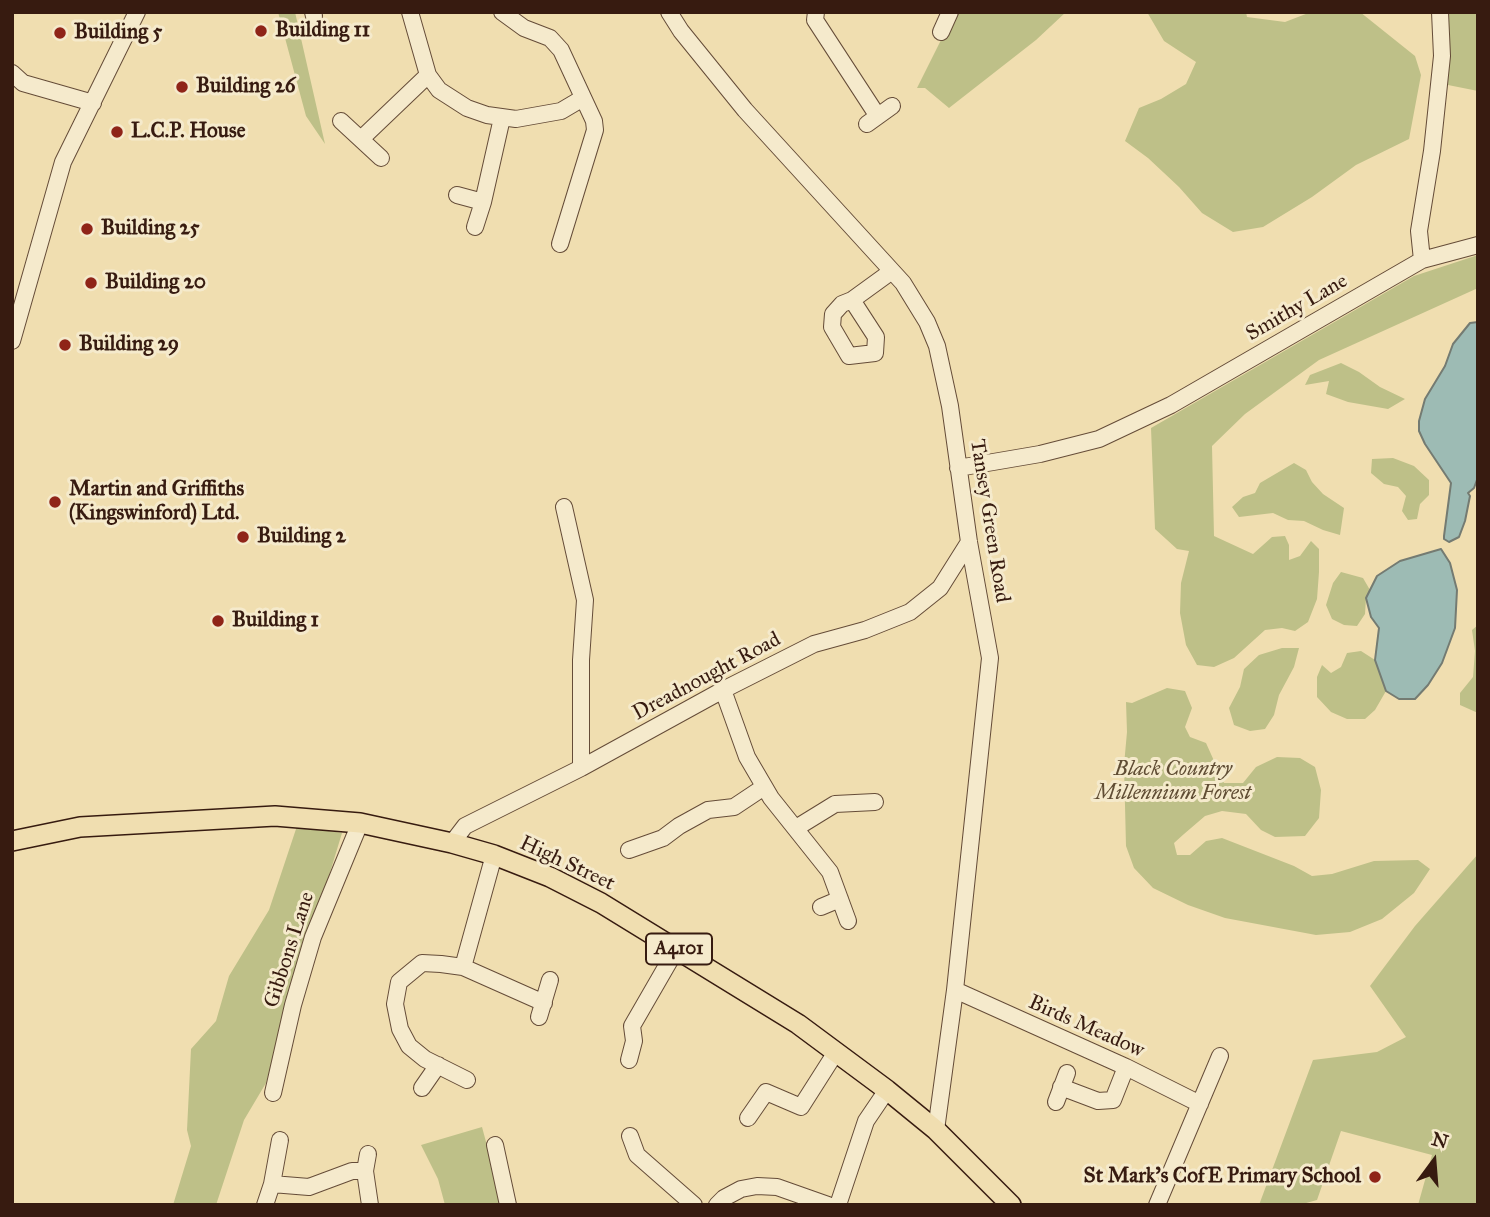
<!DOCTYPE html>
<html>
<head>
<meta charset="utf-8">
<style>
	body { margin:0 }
	#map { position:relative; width:1490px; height:1217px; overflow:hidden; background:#f0deb0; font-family:"IM FELL Great Primer",serif }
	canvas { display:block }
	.frame { position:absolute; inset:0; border:14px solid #371b10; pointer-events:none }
	.north { position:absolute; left:1399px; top:1126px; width:70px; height:70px; -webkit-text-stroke:5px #f5eacc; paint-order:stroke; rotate:16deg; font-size:19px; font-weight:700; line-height:28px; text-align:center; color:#371b10 }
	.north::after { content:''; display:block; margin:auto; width:24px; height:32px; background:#371b10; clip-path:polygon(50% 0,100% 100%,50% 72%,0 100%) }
</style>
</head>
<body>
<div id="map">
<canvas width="1490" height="1217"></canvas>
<div class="frame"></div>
<div class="north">N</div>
</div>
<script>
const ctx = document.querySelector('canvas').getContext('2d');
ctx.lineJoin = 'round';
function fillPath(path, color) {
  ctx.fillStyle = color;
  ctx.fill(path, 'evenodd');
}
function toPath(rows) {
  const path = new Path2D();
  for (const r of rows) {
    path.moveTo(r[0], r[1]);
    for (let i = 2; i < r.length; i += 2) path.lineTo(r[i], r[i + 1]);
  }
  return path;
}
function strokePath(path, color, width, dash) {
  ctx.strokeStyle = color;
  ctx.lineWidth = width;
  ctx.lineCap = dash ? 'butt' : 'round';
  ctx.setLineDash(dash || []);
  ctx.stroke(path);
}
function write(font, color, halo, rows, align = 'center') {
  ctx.font = font + ' "IM FELL Great Primer",serif';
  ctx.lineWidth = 6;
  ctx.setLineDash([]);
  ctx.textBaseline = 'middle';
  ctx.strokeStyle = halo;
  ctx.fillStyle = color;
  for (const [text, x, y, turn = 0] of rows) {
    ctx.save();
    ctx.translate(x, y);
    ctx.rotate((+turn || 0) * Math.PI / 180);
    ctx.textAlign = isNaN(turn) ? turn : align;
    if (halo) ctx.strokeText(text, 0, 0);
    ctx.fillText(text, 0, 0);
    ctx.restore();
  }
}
const green = toPath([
	[278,12,295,12,325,144,306,116],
	[955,12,1066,12,1036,40,949,108,925,88,917,88],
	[1147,12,1246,12,1247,17,1285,22,1311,12,1360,12,1415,56,1421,75,1409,139,1356,165,1312,197,1263,227,1233,232,1202,213,1179,187,1148,158,1125,141,1139,108,1161,99,1186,84,1196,62,1164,41],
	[1448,12,1478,12,1478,91,1448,85],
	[1478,255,1478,288,1319,360,1245,414,1212,446,1214,536,1253,554,1272,537,1285,536,1289,545,1289,560,1300,556,1311,541,1319,549,1319,572,1317,599,1308,622,1295,631,1282,628,1265,630,1234,658,1214,667,1197,665,1186,645,1180,613,1181,583,1189,551,1177,549,1155,529,1151,428,1414,276],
	[1341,363,1359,372,1380,387,1405,399,1388,409,1348,402,1326,394,1329,381,1305,385,1310,375],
	[1393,458,1414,466,1429,480,1429,495,1420,504,1417,519,1408,520,1402,511,1406,496,1398,487,1384,484,1371,473,1372,459],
	[1294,463,1306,470,1312,482,1323,494,1344,508,1340,535,1323,530,1304,521,1288,520,1273,513,1239,517,1232,507,1243,497,1255,493,1260,483],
	[1341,572,1363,578,1370,590,1366,598,1365,614,1357,626,1344,625,1332,619,1326,605,1333,583],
	[1478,625,1478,713,1460,705,1460,693,1473,677,1475,651,1472,630],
	[1282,648,1299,648,1294,667,1279,695,1274,715,1265,729,1250,731,1234,725,1229,708,1240,687,1244,669,1259,655],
	[1361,651,1375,660,1386,691,1375,710,1365,719,1347,719,1331,712,1317,697,1317,677,1322,665,1331,673,1341,667,1347,653],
	[1167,688,1185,691,1192,708,1185,727,1190,737,1206,743,1224,783,1243,783,1256,767,1277,757,1300,758,1315,767,1321,790,1319,818,1305,836,1275,837,1261,830,1246,814,1222,811,1205,816,1184,834,1174,843,1177,855,1190,855,1206,841,1222,838,1294,866,1312,876,1332,874,1374,861,1418,860,1430,869,1414,893,1382,919,1350,932,1316,935,1225,918,1188,905,1153,888,1134,868,1126,846,1124,765,1127,732,1126,702,1132,703],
	[297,826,342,833,266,1083,244,1120,216,1205,173,1205,191,1146,187,1130,191,1049,216,1021,229,976,269,910],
	[1478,854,1478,1205,1418,1205,1432,1155,1341,1131,1317,1200,1299,1205,1259,1205,1313,1060,1377,1052,1406,1037,1370,986,1415,926],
	[482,1127,503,1205,445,1205,438,1179,421,1145]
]);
const water = toPath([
	[1478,322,1478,477,1474,488,1468,493,1470,496,1465,521,1459,537,1449,542,1444,539,1444,536,1451,483,1425,444,1419,431,1419,421,1425,399,1445,366,1453,344,1470,323,1478,322],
	[1441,549,1450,563,1457,590,1455,628,1442,663,1428,685,1415,699,1399,699,1386,691,1375,660,1379,628,1371,617,1366,598,1377,576,1400,561,1441,549]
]);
const minor = toPath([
	[313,12,314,16],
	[410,12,428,75,439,90,467,108,487,115,516,119,561,111,583,98],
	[502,12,524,28,550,38,561,50,594,121,595,130,560,244],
	[669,12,681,31,745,110,903,283,927,322,937,346,950,406,969,542,990,658,955,990,936,1130],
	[816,12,815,20,877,115],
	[941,32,950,12],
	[12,73,23,83,93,103],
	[341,121,381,158],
	[867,124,892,106],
	[361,139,428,75],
	[457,195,483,202],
	[475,227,483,202,502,118],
	[1422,260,1419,231,1432,151,1442,56,1440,12],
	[852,300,876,337,875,353,849,356,832,327,833,314,842,304,852,300,892,271],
	[12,341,63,162,137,12],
	[958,468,1040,454,1099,439,1171,405,1422,260,1478,245],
	[564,507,585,600,581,660,581,768],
	[723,690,747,757,771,798,830,872,848,921],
	[796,828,835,804,875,802],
	[452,843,465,826,581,768,723,690,814,644,865,630,910,612,940,588,969,542],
	[629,850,663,838,679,826,708,810,734,807,764,787],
	[821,907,840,899],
	[463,967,494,855],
	[955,990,1126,1067,1200,1104],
	[539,1017,550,980],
	[629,1060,634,1041,632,1026,677,948],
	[467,1080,425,1059,409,1046,400,1029,395,1004,399,982,422,963,441,964,463,967,544,1003],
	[1061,1087,1098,1101,1113,1100,1126,1067],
	[422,1088,438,1065],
	[273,1093,293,1005,313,937,360,823],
	[1056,1102,1067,1073],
	[748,1118,766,1092,801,1107,836,1052],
	[630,1136,637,1155,694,1205],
	[495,1145,508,1205],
	[368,1154,365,1171,370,1205],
	[272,1184,309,1187,352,1171,365,1171],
	[265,1205,272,1184,280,1140],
	[717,1205,724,1198,741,1189,757,1186,777,1187,828,1205],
	[838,1205,866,1121,887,1090],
	[1157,1205,1220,1056]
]);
const major = toPath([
	[12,841,80,827,275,816,360,823,452,843,494,855,550,877,601,903,798,1024,887,1090,936,1130,1011,1205]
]);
const markers = [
	[261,31,7,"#8f2418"],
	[60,33,7,"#8f2418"],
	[182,87,7,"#8f2418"],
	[117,132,7,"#8f2418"],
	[87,229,7,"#8f2418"],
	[91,283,7,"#8f2418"],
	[65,345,7,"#8f2418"],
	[55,502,7,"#8f2418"],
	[243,537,7,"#8f2418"],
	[218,621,7,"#8f2418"],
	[1375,1177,7,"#8f2418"]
];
const shields = [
	[679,949,66]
];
const shieldNames = [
	["A4101",679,949]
];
const poiNames = [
	["Building 11",275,31],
	["Building 5",74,33],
	["Building 26",196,87],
	["L.C.P. House",131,132],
	["Building 25",101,229],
	["Building 20",105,283],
	["Building 29",79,345],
	["Martin and Griffiths",69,490],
	["(Kingswinford) Ltd.",69,514],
	["Building 2",257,537],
	["Building 1",232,621],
	["St Mark's CofE Primary School",1361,1177,"right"]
];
const streetNames = [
	["Smithy Lane",1297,308,-30],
	["Tansey Green Road",989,521,81],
	["Dreadnought Road",707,677,-28],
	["High Street",567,864,25],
	["Gibbons Lane",290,950,-72],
	["Birds Meadow",1086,1027,24]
];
const parkNames = [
	["Black Country",1173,770],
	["Millennium Forest",1173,794]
];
fillPath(green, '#bec088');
fillPath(water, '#9dbbb4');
strokePath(water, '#747b72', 2);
strokePath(minor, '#654c38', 18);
strokePath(major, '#371b10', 22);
strokePath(minor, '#f5eacc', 16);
strokePath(major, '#f0deb0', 19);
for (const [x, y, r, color] of markers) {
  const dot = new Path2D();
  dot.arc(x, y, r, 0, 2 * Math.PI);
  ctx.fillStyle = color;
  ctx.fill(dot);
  strokePath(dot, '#f5eacc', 2.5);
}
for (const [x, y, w] of shields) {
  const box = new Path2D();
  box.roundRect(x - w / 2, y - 15.5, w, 31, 5);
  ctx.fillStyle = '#f5eacc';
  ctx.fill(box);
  strokePath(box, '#371b10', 2);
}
write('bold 19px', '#371b10', null, shieldNames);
write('bold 21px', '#371b10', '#f5eacc', poiNames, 'left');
write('21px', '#371b10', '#f5eacc', streetNames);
write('italic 21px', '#604d34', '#f5eacc', parkNames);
</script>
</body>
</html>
